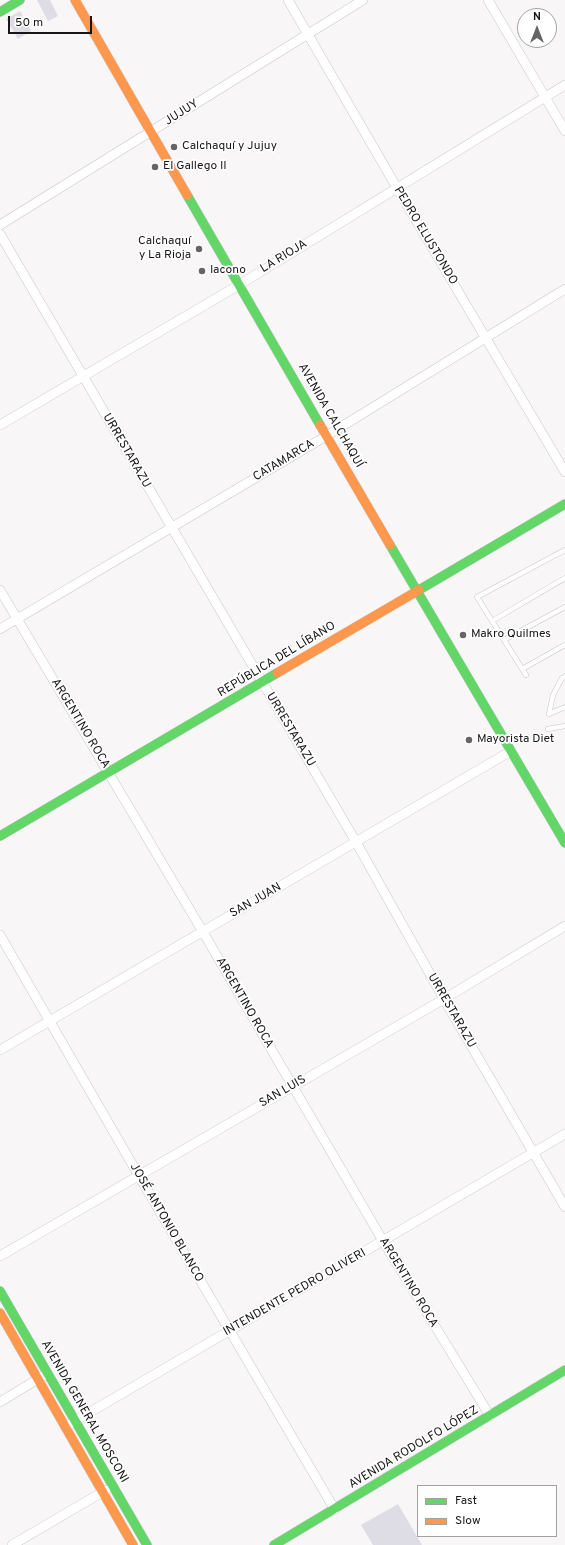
<!DOCTYPE html>
<html>
<head>
<meta charset="utf-8">
<style>
	body { margin:0 }
	#map { position:relative; width:565px; height:1545px; overflow:hidden; background:#f9f6f8; font-family:Overpass,sans-serif }
	canvas { display:block }
	.legend { position:absolute; left:417px; top:1485px; width:140px; height:52px; box-sizing:border-box; background:#fff; border:1px solid #a3a2a3; margin:0; padding:5px 7px; list-style:none; font-size:12px; color:#181618 }
	.legend li { display:flex; align-items:center; gap:8px; height:20px }
	.legend b { width:20px; border:1px solid #a3a2a3 }
	.north { position:absolute; left:517px; top:8px; width:40px; height:40px; box-sizing:border-box; background:#fff; border:1px solid #a3a2a3; border-radius:50%; rotate:0deg; font-size:11px; font-weight:700; line-height:16px; text-align:center; color:#181618 }
	.north::after { content:''; display:block; margin:auto; width:14px; height:18px; background:#676466; clip-path:polygon(50% 0,100% 100%,50% 72%,0 100%) }
	.scale { position:absolute; left:8px; top:16px; width:84px; height:18px; box-sizing:border-box; border:2px solid #181618; border-top:0; padding-left:5px; font-size:12px; line-height:14px; white-space:nowrap; color:#181618; -webkit-text-stroke:3px #fff; paint-order:stroke }
</style>
</head>
<body>
<div id="map">
<canvas width="565" height="1545"></canvas>
<ul class="legend">
<li><b style="height:5px;background:#63d668"></b>Fast</li>
<li><b style="height:5px;background:#ff974d"></b>Slow</li>
</ul>
<div class="north">N</div>
<div class="scale">50 m</div>
</div>
<script>
const ctx = document.querySelector('canvas').getContext('2d');
ctx.lineJoin = 'round';
function fillPath(path, color) {
  ctx.fillStyle = color;
  ctx.fill(path, 'evenodd');
}
function toPath(rows) {
  const path = new Path2D();
  for (const r of rows) {
    path.moveTo(r[0], r[1]);
    for (let i = 2; i < r.length; i += 2) path.lineTo(r[i], r[i + 1]);
  }
  return path;
}
function strokePath(path, color, width, dash) {
  ctx.strokeStyle = color;
  ctx.lineWidth = width;
  ctx.lineCap = dash ? 'butt' : 'round';
  ctx.setLineDash(dash || []);
  ctx.stroke(path);
}
function write(font, color, halo, rows, align = 'center') {
  ctx.font = font + ' Overpass,sans-serif';
  ctx.lineWidth = 3.5;
  ctx.setLineDash([]);
  ctx.textBaseline = 'middle';
  ctx.strokeStyle = halo;
  ctx.fillStyle = color;
  for (const [text, x, y, turn = 0] of rows) {
    ctx.save();
    ctx.translate(x, y);
    ctx.rotate((+turn || 0) * Math.PI / 180);
    ctx.textAlign = isNaN(turn) ? turn : align;
    if (halo) ctx.strokeText(text, 0, 0);
    ctx.fillText(text, 0, 0);
    ctx.restore();
  }
}
const building = toPath([
	[37,0,50,0,58,16,48,21],
	[20,11,31,31,18,39,6,19],
	[398,1504,422,1545,373,1545,361,1525]
]);
const lane = toPath([
	[492,621,565,578],
	[504,640,565,607],
	[522,669,565,645],
	[526,675,477,597,565,550],
	[549,714,553,695,562,678,565,676],
	[549,714,565,707],
	[548,729,565,726]
]);
const street = toPath([
	[288,0,397,188,565,472],
	[488,0,565,131],
	[0,225,363,0],
	[0,234,356,842,444,999,565,1207],
	[0,425,239,285,565,85],
	[0,590,203,932,383,1241,490,1416],
	[0,629,328,435,565,289],
	[0,935,139,1176,335,1510],
	[0,1050,511,751],
	[0,1256,444,999,565,926],
	[0,1402,43,1376],
	[70,1424,565,1134],
	[12,1545,106,1490]
]);
const fast = toPath([
	[0,12,20,0],
	[187,195,320,425],
	[390,545,565,843],
	[419,590,565,504],
	[0,836,277,673],
	[0,1291,147,1545],
	[274,1545,565,1370]
]);
const slow = toPath([
	[75,0,187,195],
	[320,425,390,545],
	[277,673,419,590],
	[0,1313,133,1545]
]);
const markers = [
	[174,147,4,"#676466"],
	[155,167,4,"#676466"],
	[199,249,4,"#676466"],
	[202,271,4,"#676466"],
	[463,635,4,"#676466"],
	[469,740,4,"#676466"]
];
const streetNames = [
	["JUJUY",182,113,-32],
	["PEDRO ELUSTONDO",425,236,59],
	["LA RIOJA",284,257,-31],
	["AVENIDA CALCHAQUÍ",330,416,60],
	["URRESTARAZU",126,451,60],
	["CATAMARCA",284,461,-31],
	["REPÚBLICA DEL LÍBANO",277,660,-31],
	["ARGENTINO ROCA",80,724,59],
	["URRESTARAZU",290,730,59],
	["SAN JUAN",256,901,-30],
	["ARGENTINO ROCA",244,1003,60],
	["URRESTARAZU",451,1011,60],
	["SAN LUIS",283,1092,-30],
	["JOSÉ ANTONIO BLANCO",166,1223,60],
	["ARGENTINO ROCA",408,1283,59],
	["INTENDENTE PEDRO OLIVERI",295,1293,-30],
	["AVENIDA GENERAL MOSCONI",84,1412,60],
	["AVENIDA RODOLFO LÓPEZ",414,1448,-31]
];
const poiNames = [
	["Calchaquí y Jujuy",182,147],
	["El Gallego II",163,167],
	["Calchaquí",191,242,"right"],
	["y La Rioja",191,256,"right"],
	["Iacono",210,271],
	["Makro Quilmes",471,635],
	["Mayorista Diet",477,740]
];
fillPath(building, '#dedce4');
strokePath(lane, '#c8c6c7', 5.5);
strokePath(street, '#c8c6c7', 10);
strokePath(fast, '#c8c6c7', 10);
strokePath(slow, '#c8c6c7', 10);
strokePath(lane, '#fefefe', 4.5);
strokePath(street, '#fefefe', 9);
strokePath(fast, '#63d668', 9);
strokePath(slow, '#ff974d', 9);
for (const [x, y, r, color] of markers) {
  const dot = new Path2D();
  dot.arc(x, y, r, 0, 2 * Math.PI);
  ctx.fillStyle = color;
  ctx.fill(dot);
  strokePath(dot, '#fff', 1.5);
}
write('12px', '#181618', '#fff', streetNames);
write('12px', '#181618', '#fff', poiNames, 'left');
</script>
</body>
</html>
